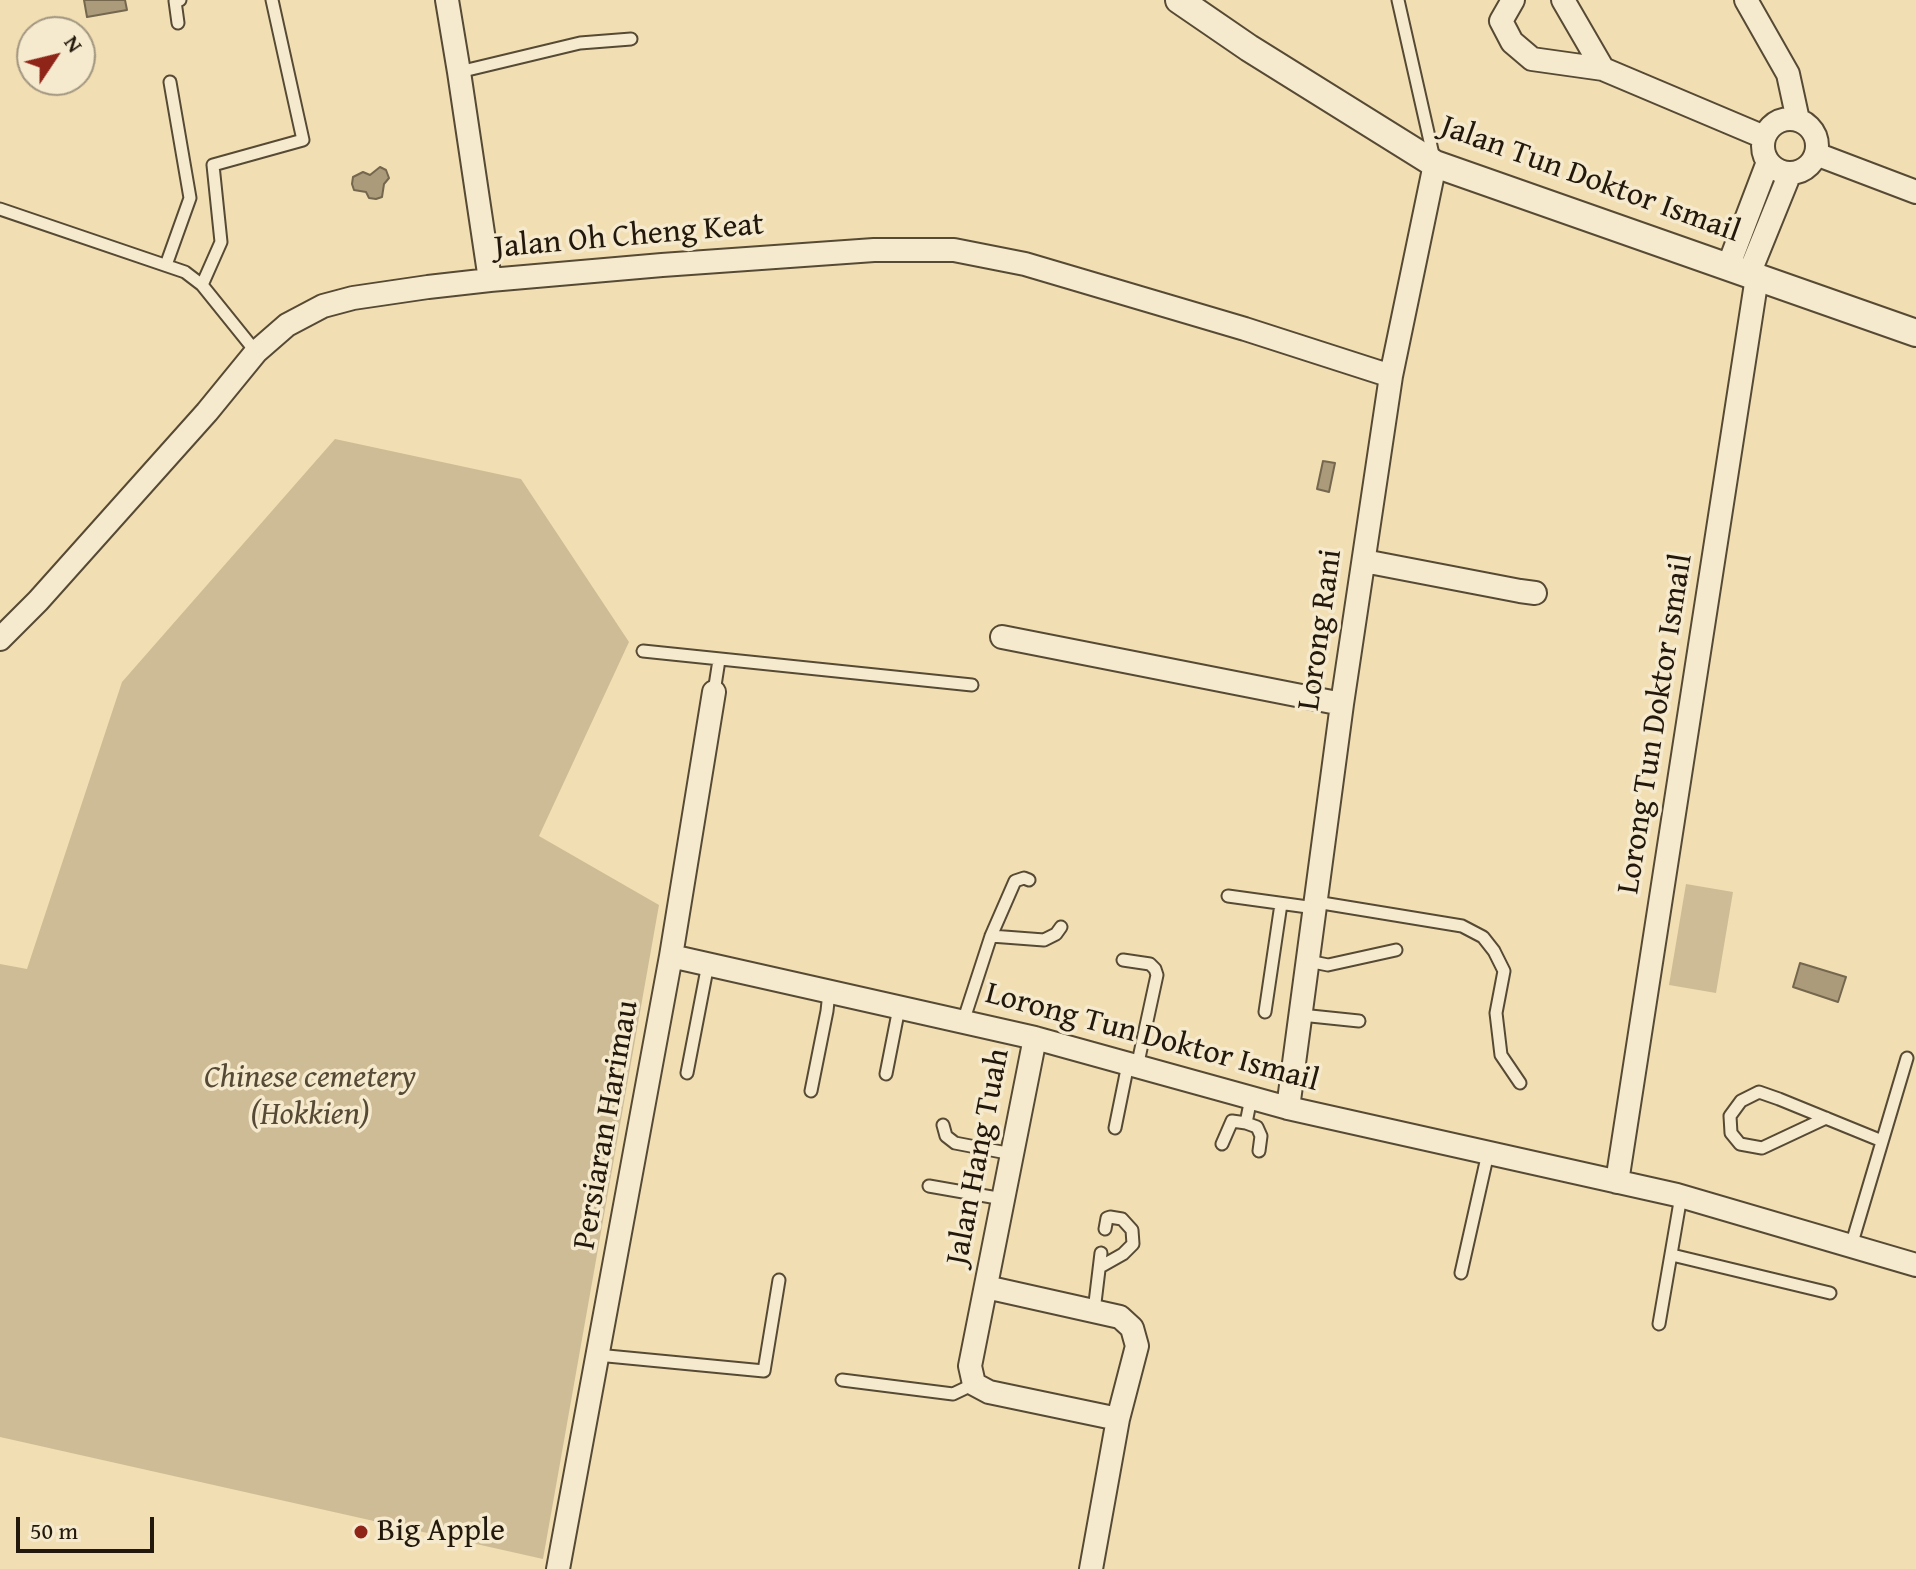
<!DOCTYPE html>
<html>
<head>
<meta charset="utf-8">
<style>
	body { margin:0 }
	#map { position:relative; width:1916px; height:1569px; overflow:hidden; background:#f1deb3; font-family:"Gentium Book Plus",serif }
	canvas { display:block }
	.north { position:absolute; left:16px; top:16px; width:80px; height:80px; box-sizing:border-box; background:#f6eace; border:2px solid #a19680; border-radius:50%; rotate:55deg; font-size:22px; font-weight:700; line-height:32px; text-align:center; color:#22180b }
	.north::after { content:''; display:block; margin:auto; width:28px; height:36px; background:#8f2418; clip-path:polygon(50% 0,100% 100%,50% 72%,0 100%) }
	.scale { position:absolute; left:16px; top:1517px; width:138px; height:36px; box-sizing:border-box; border:4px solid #22180b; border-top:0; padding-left:10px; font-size:24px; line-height:28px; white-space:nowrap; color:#22180b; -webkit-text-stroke:6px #f6eace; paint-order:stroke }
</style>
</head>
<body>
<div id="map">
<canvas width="1916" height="1569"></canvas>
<div class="north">N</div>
<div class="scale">50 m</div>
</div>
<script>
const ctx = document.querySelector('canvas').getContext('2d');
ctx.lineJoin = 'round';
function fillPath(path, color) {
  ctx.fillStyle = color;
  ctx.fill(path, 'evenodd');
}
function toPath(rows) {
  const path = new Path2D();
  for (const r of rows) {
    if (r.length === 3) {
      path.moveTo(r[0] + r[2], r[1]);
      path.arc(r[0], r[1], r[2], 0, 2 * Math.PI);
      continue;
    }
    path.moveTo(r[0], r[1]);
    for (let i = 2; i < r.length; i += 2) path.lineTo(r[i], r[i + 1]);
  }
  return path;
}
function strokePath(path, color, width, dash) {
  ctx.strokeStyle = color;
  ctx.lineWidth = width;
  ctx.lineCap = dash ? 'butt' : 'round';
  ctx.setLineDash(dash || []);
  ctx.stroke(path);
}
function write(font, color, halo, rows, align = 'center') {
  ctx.font = font + ' "Gentium Book Plus",serif';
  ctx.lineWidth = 7;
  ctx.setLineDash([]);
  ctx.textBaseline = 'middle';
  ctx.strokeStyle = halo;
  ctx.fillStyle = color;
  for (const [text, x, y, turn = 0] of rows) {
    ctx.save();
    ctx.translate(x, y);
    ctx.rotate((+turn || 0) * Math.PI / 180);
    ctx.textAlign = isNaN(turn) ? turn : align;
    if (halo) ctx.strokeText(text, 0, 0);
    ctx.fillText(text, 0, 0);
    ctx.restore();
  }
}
const green = toPath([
	[335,439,521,479,629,642,539,836,659,905,543,1559,0,1437,0,964,27,969,122,682],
	[1686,884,1733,892,1716,993,1669,985]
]);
const water = toPath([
	[84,0,125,0,127,10,87,17,84,0],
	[380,167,386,170,389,178,384,184,382,197,376,199,369,198,366,192,354,190,352,184,353,177,363,172,370,175,380,167],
	[1323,461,1335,463,1329,492,1317,489,1323,461],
	[1800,963,1846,977,1838,1002,1793,987,1800,963]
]);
const service = toPath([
	[1398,0,1434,159],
	[178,23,175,1,180,0],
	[459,72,580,43,631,39],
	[0,209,185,272,202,285,256,352],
	[166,265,190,198,170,82],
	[202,285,221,242,213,165,303,140,272,0],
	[643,651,972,685],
	[714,692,719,660],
	[1228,896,1315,908],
	[1316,902,1462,926,1483,937,1494,951,1504,971,1496,1013,1501,1055,1520,1083],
	[991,936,1044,940,1056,934,1061,927],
	[1123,960,1150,964,1155,969,1157,975,1137,1067],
	[1308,961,1328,965,1396,950],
	[1265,1012,1281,904],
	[1301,1015,1359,1021],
	[963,1022,991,936,1015,881,1024,878,1029,880],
	[687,1073,708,964],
	[886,1074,899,1008],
	[811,1091,827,1011,829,992],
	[1251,1098,1246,1123,1257,1127,1261,1136,1259,1151],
	[1826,1118,1762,1148,1740,1144,1731,1133,1730,1116,1741,1101,1759,1092,1779,1099,1882,1141],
	[943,1125,946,1136,955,1143,1012,1154],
	[1115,1128,1128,1064],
	[1222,1144,1232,1121,1246,1123],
	[929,1186,1003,1199],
	[1851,1246,1907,1058],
	[1672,1255,1830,1293],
	[1100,1267,1123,1254,1133,1244,1132,1230,1122,1219,1110,1217,1107,1218,1105,1229],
	[1461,1273,1488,1153],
	[1094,1311,1101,1253],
	[1659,1324,1681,1196],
	[597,1355,764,1371,779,1280],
	[842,1380,953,1394,974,1384]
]);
const minor = toPath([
	[447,0,459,72,490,280],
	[1513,0,1501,21,1512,42,1532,59,1603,69,1764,137],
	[1563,0,1603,69],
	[1746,0,1788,74,1798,120],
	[1790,146,27],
	[1816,154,1916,192],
	[1728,267,1768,162],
	[1749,274,1790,173],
	[1364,561,1520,591,1535,593],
	[1002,637,1342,704],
	[0,639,38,601,207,412,256,352,287,325,323,306,353,298,428,287,490,280,662,265,874,250,954,250,1025,264,1245,329,1391,376],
	[671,956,1035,1038,1288,1108,1677,1195,1916,1265],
	[1035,1038,970,1366,974,1384,989,1392,1118,1419],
	[1288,1108,1342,704,1391,376,1435,164],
	[1617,1182,1757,277],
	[986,1287,1120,1317,1132,1328,1137,1346,1118,1419,1091,1569],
	[558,1569,671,956,714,692]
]);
const tertiary = toPath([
	[1179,0,1249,48,1435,164,1916,333]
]);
const markers = [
	[361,1532,8,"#8f2418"]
];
const streetNames = [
	["Jalan Tun Doktor Ismail",1590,180,20],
	["Jalan Oh Cheng Keat",629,237,-5],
	["Lorong Rani",1321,630,-82],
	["Lorong Tun Doktor Ismail",1656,724,-81],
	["Lorong Tun Doktor Ismail",1152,1038,15],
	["Persiaran Harimau",607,1125,-80],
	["Jalan Hang Tuah",979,1157,-79]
];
const parkNames = [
	["Chinese cemetery",310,1079],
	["(Hokkien)",310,1116]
];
const poiNames = [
	["Big Apple",377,1532]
];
fillPath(green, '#cebc96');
fillPath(water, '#ab9b7a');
strokePath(water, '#74674e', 2);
strokePath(service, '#564a35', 15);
strokePath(minor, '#564a35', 26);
strokePath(tertiary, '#564a35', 30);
strokePath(service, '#f6eace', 11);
strokePath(minor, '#f6eace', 22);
strokePath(tertiary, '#f6eace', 26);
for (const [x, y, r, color] of markers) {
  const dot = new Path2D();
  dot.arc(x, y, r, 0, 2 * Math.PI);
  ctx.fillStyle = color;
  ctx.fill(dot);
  strokePath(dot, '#f6eace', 3);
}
write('32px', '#22180b', '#f6eace', streetNames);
write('italic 32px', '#564935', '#f6eace', parkNames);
write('32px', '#22180b', '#f6eace', poiNames, 'left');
</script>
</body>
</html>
